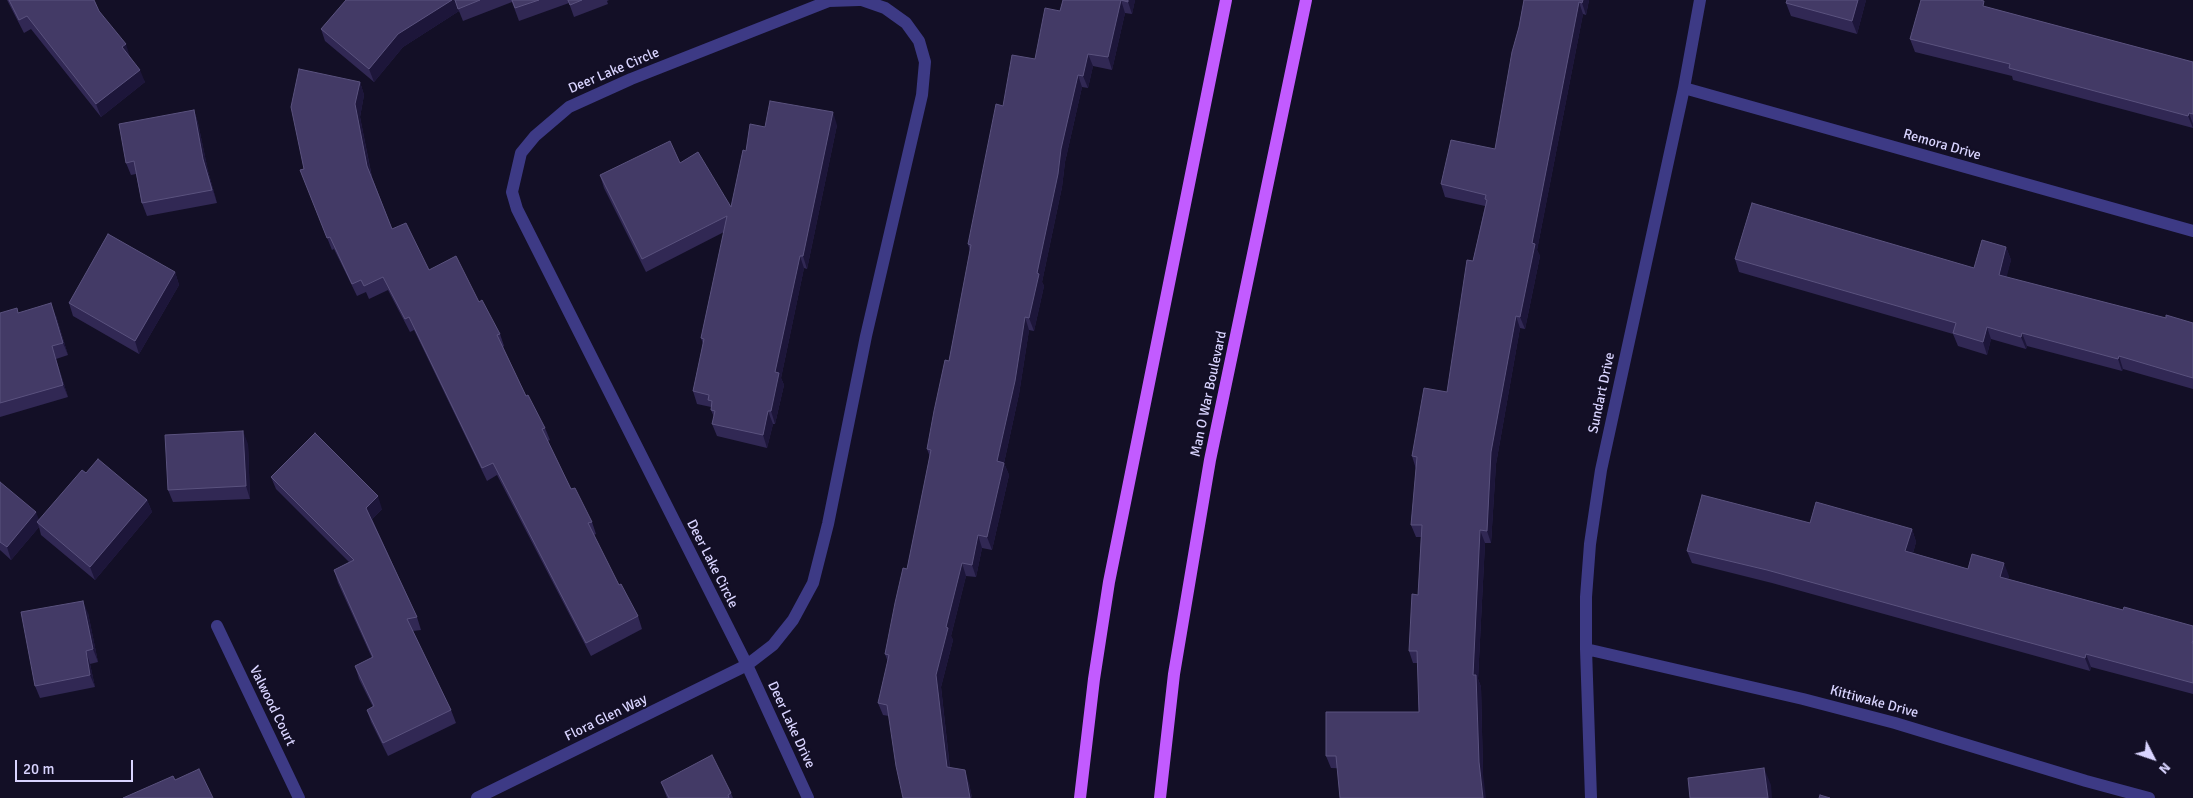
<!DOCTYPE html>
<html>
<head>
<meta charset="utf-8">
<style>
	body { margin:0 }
	#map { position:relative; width:2193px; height:798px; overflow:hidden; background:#130f26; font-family:Signika,sans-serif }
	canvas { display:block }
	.north { position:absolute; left:2128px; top:733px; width:50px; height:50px; -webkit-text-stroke:4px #130f26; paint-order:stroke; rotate:131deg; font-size:14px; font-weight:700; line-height:20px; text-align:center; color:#d9d4ff }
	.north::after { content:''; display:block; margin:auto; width:18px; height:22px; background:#d9d4ff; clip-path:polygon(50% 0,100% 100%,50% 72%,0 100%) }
	.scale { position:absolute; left:15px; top:760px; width:118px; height:22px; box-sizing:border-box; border:2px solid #d9d4ff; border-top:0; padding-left:6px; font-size:15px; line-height:18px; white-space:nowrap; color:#d9d4ff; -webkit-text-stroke:4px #130f26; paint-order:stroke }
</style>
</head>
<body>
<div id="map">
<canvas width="2193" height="798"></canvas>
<div class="north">N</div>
<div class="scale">20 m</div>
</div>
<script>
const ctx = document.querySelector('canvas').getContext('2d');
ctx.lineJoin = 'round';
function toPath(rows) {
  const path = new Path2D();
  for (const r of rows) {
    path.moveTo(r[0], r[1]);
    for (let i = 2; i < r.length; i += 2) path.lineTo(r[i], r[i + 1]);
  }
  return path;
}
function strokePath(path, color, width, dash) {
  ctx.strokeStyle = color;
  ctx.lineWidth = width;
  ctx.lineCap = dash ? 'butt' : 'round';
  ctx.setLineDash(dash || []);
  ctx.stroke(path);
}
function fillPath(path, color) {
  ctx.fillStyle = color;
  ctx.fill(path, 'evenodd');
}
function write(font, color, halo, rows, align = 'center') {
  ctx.font = font + ' Signika,sans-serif';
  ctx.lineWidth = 4;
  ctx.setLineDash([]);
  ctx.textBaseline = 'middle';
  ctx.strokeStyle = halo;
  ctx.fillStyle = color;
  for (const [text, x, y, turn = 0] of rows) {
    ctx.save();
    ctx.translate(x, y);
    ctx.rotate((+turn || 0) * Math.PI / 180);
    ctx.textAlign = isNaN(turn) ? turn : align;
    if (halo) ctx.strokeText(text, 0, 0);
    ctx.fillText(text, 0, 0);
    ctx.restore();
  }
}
const street = toPath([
	[859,0,829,1,631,79,569,107,535,136,521,153,512,192,517,209,747,665,773,645,793,620,813,583,828,524,866,336,922,95,925,62,919,41,906,23,885,8,862,0],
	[1684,88,2193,231],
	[217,626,299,798],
	[1586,649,1803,699,1895,723,2086,781,2149,798],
	[477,798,747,665,808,798],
	[1591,798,1586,649,1586,597,1590,544,1601,470,1684,88,1700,0]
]);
const primary = toPath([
	[1080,798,1094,679,1109,582,1226,0],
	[1160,798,1174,674,1210,460,1306,0]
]);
const wall = toPath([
	[7,0,94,0,99,11,130,57,145,82,101,117,31,29,24,33],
	[346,0,609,0,607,1,608,4,574,17,569,3,519,21,512,2,463,21,459,11,403,47,374,82,325,41,321,29],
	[1063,0,1135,0,1132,14,1125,13,1112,70,1093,66,1088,88,1082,87,1065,162,1062,187,1042,282,1044,286,1034,331,1029,330,1019,394,1004,463,1009,475,992,550,982,548,976,577,966,576,951,636,953,640,941,687,950,768,969,783,972,798,889,716,883,715,878,703,888,662,885,654,907,569,930,457,927,449,949,361,970,251,968,244,1003,106,1035,59,1060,11],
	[1524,0,1589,0,1586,15,1583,14,1537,250,1540,256,1525,329,1520,328,1496,464,1491,543,1485,543,1478,679,1481,687,1483,774,1331,768,1326,756,1419,712,1418,663,1413,663,1409,651,1418,595,1421,537,1416,537,1411,525,1416,469,1412,456,1447,392,1473,261,1485,206,1445,197,1441,184,1495,149],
	[1866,0,1857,34,1791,16,1786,3],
	[1987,7,2193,62,2193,128,2013,80,2012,76,1915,52,1910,39],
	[360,82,364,95,360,117,372,177,392,229,429,270,479,302,500,334,504,346,503,347,526,396,545,428,550,440,548,441,571,489,592,522,596,534,594,535,619,585,638,616,642,629,591,656,497,475,487,481,414,330,410,332,388,290,369,299,366,292,357,296,334,249,332,250,300,170,304,169],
	[194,110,198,123,208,171,217,203,147,216,142,203,136,174,131,175,126,163],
	[837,125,807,269,804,268,781,378,784,385,775,424,773,424,767,448,717,436,712,424,714,417,711,410,711,407,697,404,693,391,703,344,701,338,724,232,646,272,604,188,600,175,680,163,731,207,765,127],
	[2006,247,2011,260,2006,277,2166,318,2193,323,2193,389,2123,369,2122,371,2027,346,2026,349,1991,339,1987,355,1958,346,1953,334,1739,272,1735,259,1974,268],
	[175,272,179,285,139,354,73,316,69,303],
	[0,313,19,313,56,316,68,355,56,359,68,397,0,417],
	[248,444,250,499,173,502,168,490],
	[86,473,147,500,152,512,95,580,41,535,39,527,11,560,0,550,0,482,39,520],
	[271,477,382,509,372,519,417,617,421,630,413,631,451,710,456,723,388,756,371,722,367,710,373,707,359,679,355,666,372,658,338,583,334,570,349,562,276,489],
	[1810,523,1912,529,1916,542,1913,553,1968,569,2009,576,2008,579,2123,610,2193,626,2193,694,2091,667,2090,671,1772,583,1692,563,1687,551],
	[88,613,98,662,90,664,95,687,40,698,35,686],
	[661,782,731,793,733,798,667,798]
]);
const shadedWall = toPath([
	[452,0,455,0,459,11,403,47,374,82,369,69,398,34],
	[1121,0,1125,13,1112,70,1108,57],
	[1128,0,1135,0,1132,14,1128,2],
	[1583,0,1589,0,1586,15,1582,3],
	[1858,0,1866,0,1857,34,1852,21],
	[1579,2,1583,14,1537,250,1540,256,1525,329,1520,317,1532,243],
	[126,44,130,57,126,59,122,47],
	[1088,54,1093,66,1088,88,1083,76],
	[140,70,145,82,101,117,96,104],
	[1078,75,1082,87,1065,162,1062,187,1042,282,1044,286,1034,331,1029,318,1061,149],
	[360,82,364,95,360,117,372,179,367,166,355,104],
	[194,110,198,123,208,171,217,203,203,159],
	[833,112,837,125,807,269,803,256],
	[2189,113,2193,124,2193,128,2188,116],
	[2006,247,2011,260,2004,288,1999,275],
	[800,256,804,268,781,378,784,385,775,424,771,411,775,372],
	[175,272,179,285,139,354,135,341],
	[51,303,56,316,68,355,63,343],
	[1516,316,1520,328,1496,464,1491,543,1487,531,1491,452],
	[1025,317,1029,330,1019,394,1004,463,1009,475,992,550,987,537,997,461],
	[1987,327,1991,339,1987,355,1983,342],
	[2022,333,2027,346,2026,349,2021,337],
	[52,346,56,359,68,397,63,385],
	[2119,356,2123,369,2122,371,2118,359],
	[768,411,773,424,767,448,763,435],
	[243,431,248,444,250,499,246,486],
	[378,496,382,509,371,520,366,508],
	[147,500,152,512,95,580,90,567],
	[36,512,41,525,37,522,39,527,11,560,7,547],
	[1912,529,1916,542,1910,564,1905,551],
	[1480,530,1485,543,1478,679,1481,687,1483,774,1486,798,1483,798,1479,762,1473,675],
	[978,535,982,548,976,577,972,565],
	[962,563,966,576,951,636,953,640,941,687,951,780,947,767,936,675,946,627],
	[2004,563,2009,576,2004,590,2000,577],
	[83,601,88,613,98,662,93,649],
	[86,651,90,664,95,687,90,675],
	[2086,654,2091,667,2090,671,2085,658],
	[1764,768,1771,785,1772,798,1768,798],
	[965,770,969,783,972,798,970,798]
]);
const building = toPath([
	[9,0,94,0,99,11,126,44,122,47,140,70,96,104,27,16,19,20,9,0],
	[346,0,452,0,398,34,369,69,321,29,346,0],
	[455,0,480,0,458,9,455,0],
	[512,0,539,0,515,8,512,0],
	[568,0,582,0,570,5,568,0],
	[1063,0,1128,0,1128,2,1121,0,1108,57,1088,54,1083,76,1078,75,1061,149,1058,174,1037,273,1039,274,1029,318,1025,317,1015,381,997,461,1004,463,987,537,978,535,972,565,962,563,946,627,948,628,936,675,947,767,965,770,970,798,903,798,896,766,887,705,878,703,889,655,885,654,895,603,903,568,907,569,931,450,927,449,934,411,945,360,949,361,971,245,968,244,996,104,1003,106,1012,55,1035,59,1045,8,1060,11,1063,0],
	[1524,0,1583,0,1582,3,1579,2,1532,243,1535,244,1520,317,1516,316,1491,452,1487,531,1480,530,1473,675,1476,675,1479,762,1483,798,1340,798,1336,756,1326,756,1326,712,1419,712,1417,651,1409,651,1412,594,1418,595,1422,525,1411,525,1417,457,1412,456,1424,388,1447,392,1467,260,1473,261,1487,200,1485,199,1486,195,1441,184,1451,140,1495,149,1512,52,1519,27,1524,0],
	[1787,0,1858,0,1852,21,1786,3,1787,0],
	[1921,0,1980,0,1984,1,1983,6,2193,62,2193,114,2189,113,2188,116,2009,68,2010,64,1910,39,1921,0],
	[299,69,360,82,355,104,367,166,392,229,406,223,429,270,456,256,479,302,482,300,500,334,497,335,526,396,528,395,545,428,542,429,571,489,575,488,592,522,588,523,619,585,621,584,638,616,586,643,493,463,482,468,409,317,405,319,383,277,364,286,361,280,352,284,330,237,327,238,300,170,304,169,291,107,299,69],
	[770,101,833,112,803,256,800,256,775,372,779,373,771,411,768,411,763,435,712,424,715,411,711,410,712,401,708,400,709,395,693,391,704,339,701,338,727,216,642,259,600,175,670,141,680,163,698,152,731,207,743,150,746,151,750,124,765,127,770,101],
	[194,110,203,159,212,190,142,203,134,161,126,163,119,124,194,110],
	[1752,203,1974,268,1982,240,2006,247,1999,275,2166,318,2166,315,2193,323,2193,378,2119,356,2118,359,2022,333,2021,337,1987,327,1983,342,1953,333,1956,323,1735,259,1752,203],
	[108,234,175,272,135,341,69,303,108,234],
	[51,303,63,343,52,346,63,385,0,403,0,313,17,308,18,313,51,303],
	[243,431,246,486,168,490,165,435,243,431],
	[315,433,378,496,366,508,417,617,407,619,451,710,383,743,367,710,374,706,355,666,373,657,334,570,354,560,271,477,315,433],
	[98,459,147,500,90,567,37,522,82,470,86,473,98,459],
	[0,482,36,512,7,547,0,542,0,482],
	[1702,495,1810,523,1816,502,1912,529,1905,551,1968,569,1972,554,2004,563,2000,577,2123,610,2124,607,2193,626,2193,640,2192,643,2193,643,2193,683,2086,654,2085,658,1767,570,1687,551,1702,495],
	[83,601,93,649,86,651,90,675,35,686,21,612,83,601],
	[712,755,731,793,728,795,729,798,669,798,661,782,712,755],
	[1764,768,1768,798,1690,798,1688,778,1764,768],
	[199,769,213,798,123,798,173,776,175,780,199,769],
	[1820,795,1830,798,1819,798,1820,795]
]);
const streetNames = [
	["Deer Lake Circle",614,71,-23],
	["Remora Drive",1942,145,16],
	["Sundart Drive",1602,393,-78],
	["Man O War Boulevard",1209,394,-78],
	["Deer Lake Circle",712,564,63],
	["Kittiwake Drive",1874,702,15],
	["Valwood Court",272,706,64],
	["Flora Glen Way",606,718,-26],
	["Deer Lake Drive",791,725,65]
];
strokePath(street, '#3d3a85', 12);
strokePath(primary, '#c25bff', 12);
fillPath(wall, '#312854');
fillPath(shadedWall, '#1d163a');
fillPath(building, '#433a66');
strokePath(building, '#5a527e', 1);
write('14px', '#d9d4ff', '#130f26', streetNames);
</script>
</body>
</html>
